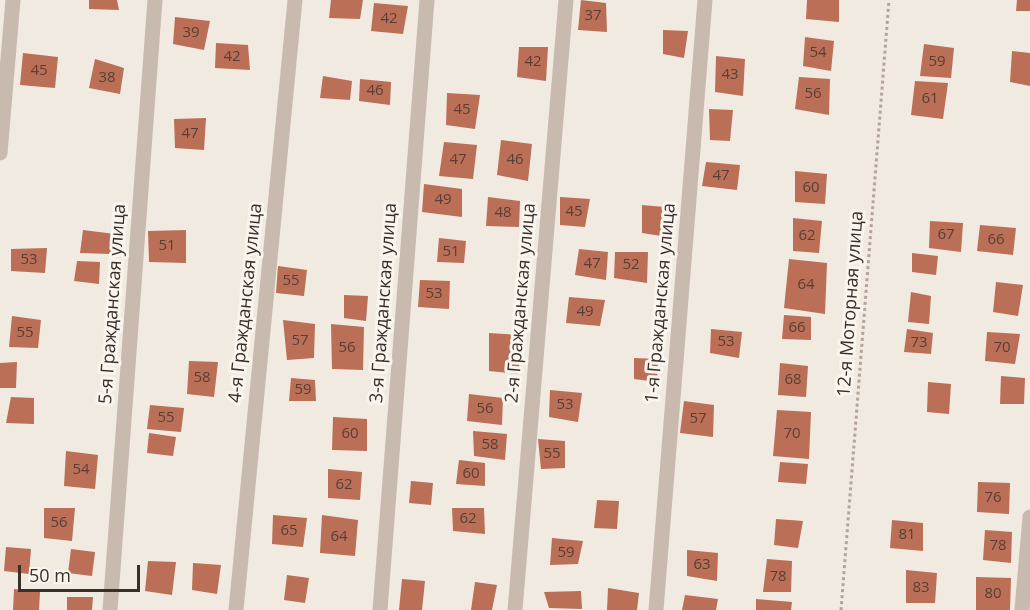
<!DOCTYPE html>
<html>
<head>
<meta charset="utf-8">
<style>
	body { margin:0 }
	#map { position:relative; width:1030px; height:610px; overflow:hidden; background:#f1eae1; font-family:"Open Sans",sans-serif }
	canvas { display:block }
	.scale { position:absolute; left:18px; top:565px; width:122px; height:27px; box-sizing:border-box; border:3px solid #382f2b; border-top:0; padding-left:8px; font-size:18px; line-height:21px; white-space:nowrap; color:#382f2b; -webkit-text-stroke:4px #f9f4ed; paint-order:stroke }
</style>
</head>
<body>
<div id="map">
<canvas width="1030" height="610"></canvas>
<div class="scale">50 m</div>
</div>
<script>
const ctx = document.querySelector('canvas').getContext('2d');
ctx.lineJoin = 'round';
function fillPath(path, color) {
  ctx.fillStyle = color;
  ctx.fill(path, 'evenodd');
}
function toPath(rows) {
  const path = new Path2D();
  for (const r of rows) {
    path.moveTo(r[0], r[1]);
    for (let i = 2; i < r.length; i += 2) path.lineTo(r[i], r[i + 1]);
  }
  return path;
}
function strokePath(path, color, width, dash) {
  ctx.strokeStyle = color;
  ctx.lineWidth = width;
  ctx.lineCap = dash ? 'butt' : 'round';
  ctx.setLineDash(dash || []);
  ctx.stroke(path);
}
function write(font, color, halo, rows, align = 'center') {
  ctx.font = font + ' "Open Sans",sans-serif';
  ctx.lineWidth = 6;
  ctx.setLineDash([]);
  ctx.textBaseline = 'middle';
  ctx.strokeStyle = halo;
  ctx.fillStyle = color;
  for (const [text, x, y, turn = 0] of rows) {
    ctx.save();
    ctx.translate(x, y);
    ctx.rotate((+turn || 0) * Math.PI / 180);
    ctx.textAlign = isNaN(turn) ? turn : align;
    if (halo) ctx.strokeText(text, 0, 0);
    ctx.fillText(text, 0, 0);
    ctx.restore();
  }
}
const building = toPath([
	[89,0,117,0,119,10,89,9],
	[331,0,363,0,360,19,329,18],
	[581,0,606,3,607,32,578,30],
	[807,0,839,0,839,22,806,19],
	[1017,0,1030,0,1030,11,1016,11],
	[374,3,408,6,403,34,371,31],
	[175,17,210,21,204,50,173,44],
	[663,30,688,31,684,58,663,54],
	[805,37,834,41,831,71,803,66],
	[216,43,248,45,250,70,215,68],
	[924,44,954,48,951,78,920,76],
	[519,47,548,47,546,81,517,77],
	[1012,51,1030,53,1030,86,1010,82],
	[23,53,58,57,55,88,20,85],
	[716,56,745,59,743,96,715,92],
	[95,59,124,68,120,94,89,88],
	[323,76,352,81,350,100,320,98],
	[799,77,830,79,829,115,795,109],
	[360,79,391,82,390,105,359,101],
	[915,81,948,83,943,119,911,115],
	[447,93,480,95,475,129,446,125],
	[709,109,733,110,730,141,710,140],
	[206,118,204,150,175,148,174,119],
	[501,140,532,144,528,181,497,175],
	[444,142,477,145,473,179,439,176],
	[706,162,740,165,737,190,702,186],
	[795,171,827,174,825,204,795,202],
	[424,184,462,189,462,217,422,212],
	[488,197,520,201,519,227,486,226],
	[560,197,590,199,585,227,560,225],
	[642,205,676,208,668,237,642,233],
	[793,218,822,221,819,253,793,251],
	[930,221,963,223,961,252,929,248],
	[980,225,1016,228,1013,255,977,251],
	[83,230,115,234,111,254,80,253],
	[186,230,186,263,149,262,148,231],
	[439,238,466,241,464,263,437,262],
	[47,248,45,273,11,271,11,249],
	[579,249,608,252,606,280,575,275],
	[615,252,648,252,647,283,614,278],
	[912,253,938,256,936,275,912,272],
	[789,259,827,263,825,314,784,308],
	[77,261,100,262,99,284,74,281],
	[278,266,307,270,304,296,276,293],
	[420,280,450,281,449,309,418,307],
	[996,282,1023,285,1018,316,993,312],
	[911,292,931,296,929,324,908,322],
	[344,295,368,296,366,321,344,318],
	[569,297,605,300,600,326,566,323],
	[784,315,811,317,811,340,782,339],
	[12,316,41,320,38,348,9,347],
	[283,320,315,324,314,358,287,360],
	[331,324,364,327,363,370,332,369],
	[711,329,742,332,739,358,710,353],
	[907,329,933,333,931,354,904,352],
	[987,332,1020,334,1015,364,985,361],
	[489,333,520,335,519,374,489,371],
	[634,358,658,359,657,382,634,379],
	[189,361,218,362,214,397,187,394],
	[17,362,16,388,0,388,0,363],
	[780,363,808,366,806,397,778,395],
	[1001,376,1025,378,1024,404,1000,404],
	[291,378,315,380,316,401,289,401],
	[928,382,951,384,949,414,927,412],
	[550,390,582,393,578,422,549,417],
	[469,394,503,398,502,425,467,421],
	[11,397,34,398,34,424,6,423],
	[684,401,714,405,713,437,680,433],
	[150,405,184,408,181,432,147,429],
	[777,410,811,412,809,459,773,456],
	[333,417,367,419,367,451,332,450],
	[473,431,507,434,505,460,474,456],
	[149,433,176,437,173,456,147,453],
	[538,439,565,441,565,468,541,469],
	[66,451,98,455,95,489,64,486],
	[459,460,485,463,485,486,456,484],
	[780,462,808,464,806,484,778,482],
	[328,469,362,472,360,500,328,498],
	[411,481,433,483,431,505,409,503],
	[978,482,1010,483,1009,514,977,512],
	[597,500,619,501,617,529,594,528],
	[44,508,75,508,72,541,44,538],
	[452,508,484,508,485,534,453,531],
	[273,515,307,518,303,547,272,544],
	[322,515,358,520,355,556,320,553],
	[776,519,803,521,798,548,774,545],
	[892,520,923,523,923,551,890,548],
	[985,530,1012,532,1011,563,983,560],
	[552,538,583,541,578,564,550,565],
	[6,547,31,549,29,574,4,571],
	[71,549,95,552,92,576,68,573],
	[687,550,718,553,717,581,687,576],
	[767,559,792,561,791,592,763,592],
	[148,561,176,562,172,595,145,591],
	[193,563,221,565,217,594,192,590],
	[906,570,937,573,935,603,906,603],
	[287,575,309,578,305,603,284,600],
	[976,577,1011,578,1010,610,976,610],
	[402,579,425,581,422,610,399,610],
	[475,582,497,585,492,610,471,610],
	[608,588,639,593,637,610,607,610],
	[14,589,40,592,39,610,13,610],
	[581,591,582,609,549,608,544,592],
	[685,595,718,599,716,610,682,610],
	[67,597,93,597,92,610,67,610],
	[756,599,792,602,791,610,756,610]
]);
const path = toPath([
	[841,610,889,0]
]);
const street = toPath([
	[0,153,13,0],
	[110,610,155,0],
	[236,610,295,0],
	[380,610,427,0],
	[515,610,566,0],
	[656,610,705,0],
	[1022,610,1030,517]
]);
const numberNames = [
	["37",593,16],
	["42",389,19],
	["39",191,33],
	["54",818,53],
	["42",232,57],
	["42",533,62],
	["59",937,62],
	["45",39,71],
	["43",730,75],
	["38",107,78],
	["46",375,91],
	["56",813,94],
	["61",930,99],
	["45",462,110],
	["47",190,134],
	["47",458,160],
	["46",515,160],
	["47",721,176],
	["60",811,188],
	["49",443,200],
	["45",574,212],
	["48",503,213],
	["67",946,235],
	["62",807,236],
	["66",996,240],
	["51",167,246],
	["51",451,252],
	["53",29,260],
	["47",592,264],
	["52",631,265],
	["55",291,281],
	["64",806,285],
	["53",434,294],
	["49",585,312],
	["66",797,328],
	["55",25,333],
	["57",300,341],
	["53",726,342],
	["73",919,343],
	["56",347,348],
	["70",1002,348],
	["58",202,378],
	["68",793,380],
	["59",303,390],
	["53",565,405],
	["56",485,409],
	["55",166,418],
	["57",698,419],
	["60",350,434],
	["70",792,434],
	["58",490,445],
	["55",552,454],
	["54",81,470],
	["60",471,474],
	["62",344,485],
	["76",993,498],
	["62",468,519],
	["56",59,523],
	["65",289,531],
	["81",907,535],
	["64",339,537],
	["78",998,546],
	["59",566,553],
	["63",702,565],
	["78",778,577],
	["83",921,588],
	["80",993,594]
];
const streetNames = [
	["4-я Гражданская улица",246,303,-84],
	["3-я Гражданская улица",384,303,-86],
	["2-я Гражданская улица",521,303,-85],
	["1-я Гражданская улица",661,303,-85],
	["5-я Гражданская улица",113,304,-86],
	["12-я Моторная улица",851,304,-86]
];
fillPath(building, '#ba6f56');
strokePath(path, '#b4a498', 3, [3, 3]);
strokePath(street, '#c8baae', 15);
write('15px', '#583f36', null, numberNames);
write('18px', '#382f2b', '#f9f4ed', streetNames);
</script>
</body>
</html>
